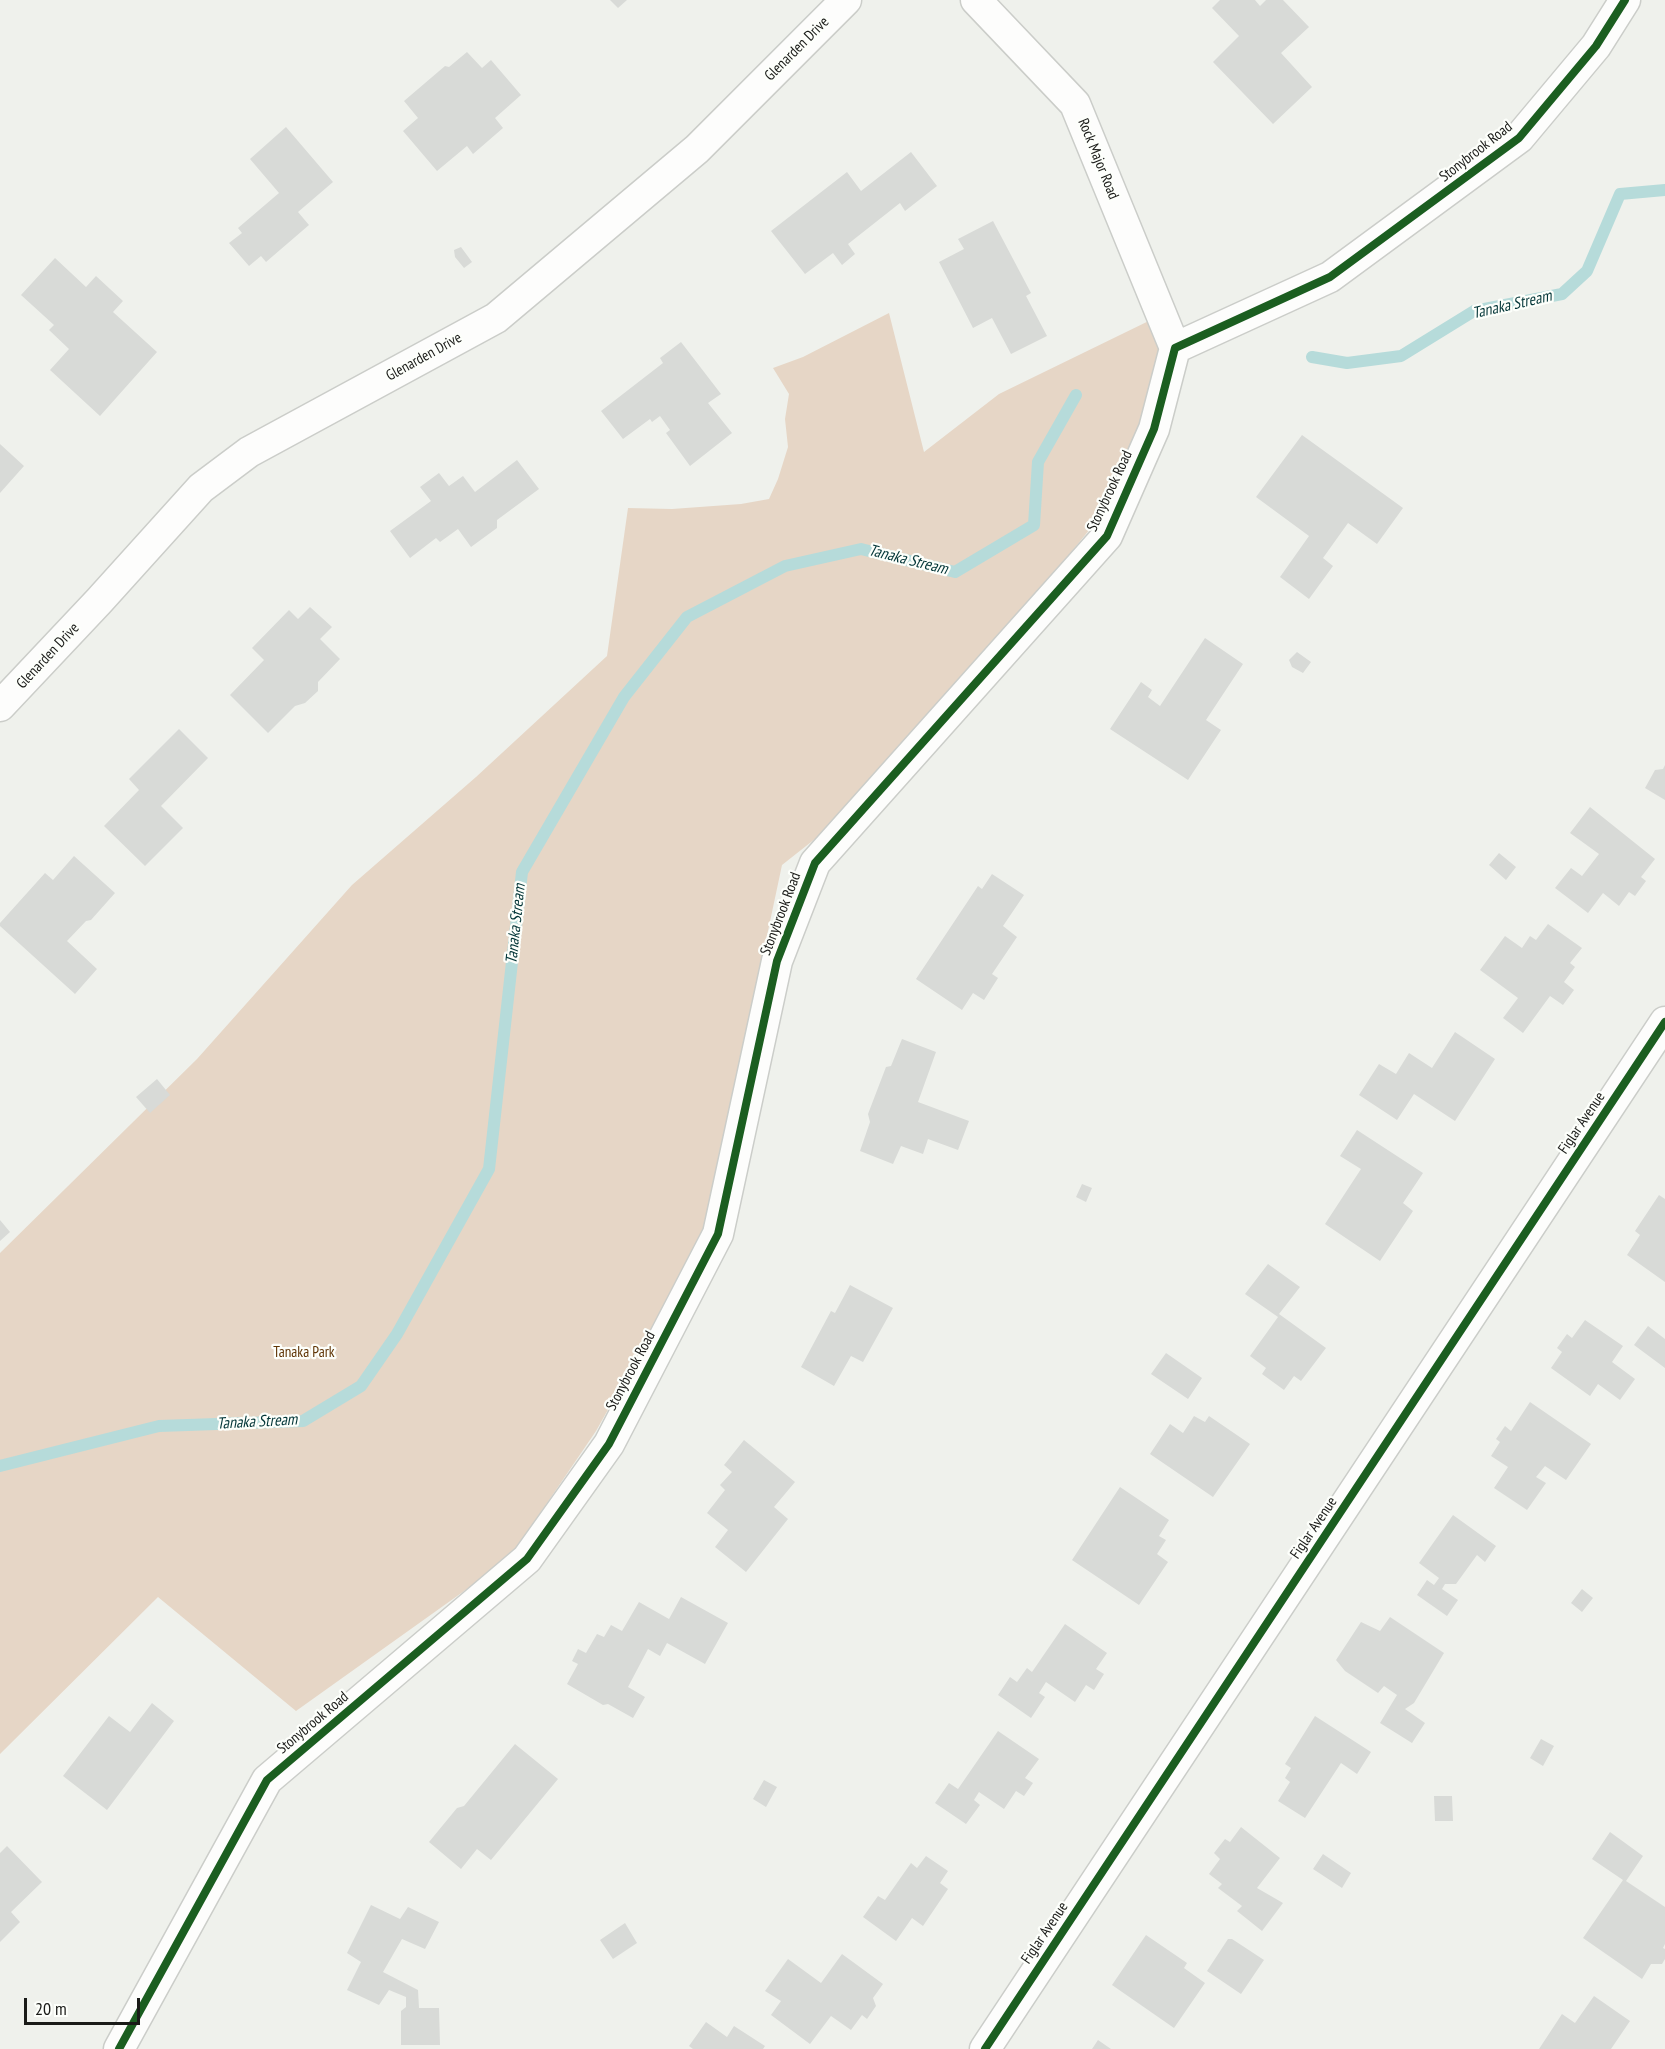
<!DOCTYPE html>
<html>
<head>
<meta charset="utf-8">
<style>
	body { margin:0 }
	#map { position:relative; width:1665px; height:2049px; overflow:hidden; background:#eff1ec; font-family:"PT Sans Narrow",sans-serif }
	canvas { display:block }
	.scale { position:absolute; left:24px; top:1998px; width:116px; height:27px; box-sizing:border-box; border:3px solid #1a1b18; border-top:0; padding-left:8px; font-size:18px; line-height:21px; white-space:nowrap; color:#1a1b18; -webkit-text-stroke:4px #fdfffb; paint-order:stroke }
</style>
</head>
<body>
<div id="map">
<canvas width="1665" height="2049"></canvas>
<div class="scale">20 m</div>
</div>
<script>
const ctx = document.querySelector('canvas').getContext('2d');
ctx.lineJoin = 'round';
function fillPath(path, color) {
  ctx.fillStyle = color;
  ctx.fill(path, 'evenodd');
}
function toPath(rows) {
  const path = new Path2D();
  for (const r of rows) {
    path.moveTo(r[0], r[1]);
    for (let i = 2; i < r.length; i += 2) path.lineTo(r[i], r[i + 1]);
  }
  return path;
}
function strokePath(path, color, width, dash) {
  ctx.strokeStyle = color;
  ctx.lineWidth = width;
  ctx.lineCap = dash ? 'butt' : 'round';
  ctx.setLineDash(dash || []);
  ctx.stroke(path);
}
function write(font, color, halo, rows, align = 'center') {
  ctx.font = font + ' "PT Sans Narrow",sans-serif';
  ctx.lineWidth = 4.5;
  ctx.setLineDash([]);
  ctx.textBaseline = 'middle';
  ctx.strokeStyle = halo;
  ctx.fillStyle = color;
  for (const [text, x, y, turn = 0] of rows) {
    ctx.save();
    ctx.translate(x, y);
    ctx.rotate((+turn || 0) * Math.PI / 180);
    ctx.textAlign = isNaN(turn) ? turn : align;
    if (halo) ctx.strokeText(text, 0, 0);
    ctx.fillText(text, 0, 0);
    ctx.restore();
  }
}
const green = toPath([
	[889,313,924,452,999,394,1161,315,1169,361,1098,519,948,705,839,820,782,865,702,1242,596,1431,509,1559,296,1711,158,1597,0,1754,0,1253,197,1059,352,885,476,777,607,656,628,508,672,509,741,504,769,499,778,479,788,447,785,419,789,394,773,368,803,357]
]);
const stream = toPath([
	[1312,357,1347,363,1401,356,1474,311,1562,294,1587,271,1620,194,1665,190],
	[0,1466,159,1426,303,1421,361,1386,397,1334,489,1169,522,872,624,697,687,617,785,566,861,549,955,572,1034,525,1038,462,1076,395]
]);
const building = toPath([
	[610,0,627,0,618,8],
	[1220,0,1255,0,1260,6,1266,0,1283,0,1309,27,1281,53,1312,87,1273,124,1213,62,1239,36,1212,8],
	[467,52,482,68,491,60,521,95,495,118,503,128,473,154,467,146,437,171,403,131,418,118,404,101,445,66,449,67],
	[286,127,333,182,298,212,309,225,266,262,261,256,249,266,229,243,242,233,238,228,279,193,250,159],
	[911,152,937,186,905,211,900,203,848,244,855,254,842,265,833,253,805,274,771,231,847,172,861,191],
	[993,221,1031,293,1026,296,1047,336,1011,354,992,318,973,328,939,262,964,249,958,239],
	[461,247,472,262,464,268,455,257,454,250],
	[55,258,86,287,96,276,123,301,113,312,157,352,100,416,50,370,69,349,49,330,54,325,21,295],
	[681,342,721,394,708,403,732,433,690,466,666,433,670,430,660,416,652,422,650,419,623,439,601,411,663,363,660,358],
	[1302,435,1403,508,1377,544,1348,523,1323,558,1333,566,1309,599,1280,577,1309,536,1256,497],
	[0,444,24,466,0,493],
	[517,460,539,489,497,520,497,528,471,547,458,529,440,542,436,538,410,558,390,531,431,501,420,487,439,473,449,486,463,476,475,492],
	[310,607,332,627,320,639,340,659,318,682,318,691,305,703,295,706,268,733,230,695,264,660,252,648,289,610,298,619],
	[1205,638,1243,664,1206,720,1221,730,1188,780,1110,729,1141,682,1152,690,1148,697,1160,706],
	[1297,652,1311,662,1303,673,1292,667,1289,660],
	[179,729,208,758,161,806,183,828,145,866,104,826,139,790,129,779],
	[1665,765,1665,800,1645,788,1655,770,1663,769],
	[1590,807,1655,859,1641,877,1646,881,1635,896,1629,892,1619,906,1603,893,1588,913,1555,888,1571,868,1582,876,1599,854,1570,833],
	[1499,853,1516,867,1506,880,1489,865],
	[74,856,115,893,91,920,86,921,67,941,97,969,75,994,0,926,0,923,45,873,53,880],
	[992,874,1024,895,1003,926,1017,937,992,974,998,978,984,1000,973,993,962,1010,916,979,978,886,982,889],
	[1548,924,1582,948,1570,963,1575,967,1564,982,1574,990,1563,1005,1550,996,1523,1033,1503,1018,1518,998,1480,970,1505,936,1522,948,1530,936,1536,940],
	[1455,1032,1495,1059,1455,1121,1414,1094,1397,1120,1359,1095,1379,1064,1396,1074,1409,1053,1432,1068],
	[902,1039,936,1052,918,1102,969,1121,958,1150,928,1139,923,1154,901,1146,893,1164,860,1151,870,1122,868,1114,886,1067,891,1066],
	[157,1079,170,1095,150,1113,136,1097],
	[1357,1130,1423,1173,1403,1203,1413,1211,1380,1261,1325,1224,1361,1169,1340,1156],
	[1082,1184,1092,1188,1086,1202,1076,1197],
	[1659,1195,1665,1199,1665,1282,1627,1255,1640,1235,1635,1231],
	[0,1220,10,1232,0,1241],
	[1268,1264,1300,1287,1279,1314,1326,1348,1301,1381,1294,1376,1284,1390,1262,1374,1266,1368,1250,1356,1278,1317,1245,1294],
	[850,1285,893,1308,863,1362,851,1356,834,1386,801,1367,831,1311,835,1313],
	[1585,1320,1623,1346,1612,1362,1635,1379,1620,1400,1598,1384,1590,1396,1551,1368,1562,1352,1557,1348,1567,1334,1572,1338],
	[1648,1326,1665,1339,1665,1368,1634,1345],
	[1166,1353,1202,1378,1188,1399,1151,1374],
	[1530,1402,1591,1444,1566,1480,1545,1466,1536,1477,1546,1483,1527,1510,1494,1488,1508,1467,1491,1456,1500,1442,1496,1439,1505,1426,1511,1431],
	[1194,1416,1205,1422,1209,1416,1250,1444,1213,1497,1150,1454,1170,1424,1183,1433],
	[744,1440,795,1482,774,1507,788,1519,746,1572,715,1547,728,1530,707,1513,725,1490,720,1485,732,1472,724,1465],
	[1120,1487,1169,1520,1159,1536,1166,1540,1157,1554,1168,1562,1139,1605,1072,1560],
	[1453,1515,1496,1546,1485,1562,1477,1555,1456,1584,1445,1584,1442,1589,1458,1600,1447,1616,1417,1595,1427,1580,1434,1585,1439,1578,1419,1563],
	[1582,1589,1593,1598,1582,1612,1571,1603],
	[681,1597,728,1623,705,1664,667,1643,660,1656,648,1649,628,1687,645,1697,633,1718,608,1704,603,1705,567,1684,578,1664,572,1661,578,1649,586,1653,597,1634,604,1637,611,1625,622,1631,639,1602,669,1619],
	[1390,1617,1444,1653,1414,1703,1405,1709,1425,1723,1412,1743,1380,1723,1397,1695,1384,1686,1378,1693,1345,1671,1336,1660,1361,1622,1380,1631],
	[1065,1624,1107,1653,1096,1669,1104,1674,1094,1690,1086,1685,1075,1702,1046,1682,1039,1693,1045,1697,1031,1718,998,1695,1010,1677,1017,1682,1027,1668,1032,1672],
	[152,1703,174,1721,107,1810,63,1776,109,1716,130,1732],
	[1315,1716,1371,1752,1357,1774,1341,1763,1305,1818,1278,1801,1290,1782,1285,1778,1291,1768,1285,1764],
	[998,1731,1039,1759,1025,1778,1033,1783,1024,1796,1016,1791,1004,1809,979,1792,974,1800,980,1805,966,1824,935,1803,949,1783,958,1789],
	[1541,1739,1554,1746,1543,1766,1530,1758],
	[515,1744,558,1779,491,1860,477,1849,461,1869,429,1842,457,1808,464,1806],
	[764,1780,777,1787,766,1807,753,1799],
	[1434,1796,1452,1796,1453,1821,1435,1821],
	[1241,1827,1280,1858,1257,1888,1283,1903,1262,1931,1237,1911,1242,1906,1218,1888,1222,1884,1209,1874,1220,1859,1214,1853,1225,1839,1230,1842],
	[1610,1832,1643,1856,1626,1881,1665,1907,1665,1944,1663,1948,1665,1949,1665,1959,1662,1964,1651,1964,1642,1979,1583,1938,1623,1880,1592,1859],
	[7,1846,42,1882,11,1912,20,1922,0,1942,0,1853],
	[1323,1854,1351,1873,1342,1888,1313,1869],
	[926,1856,948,1871,940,1883,948,1889,923,1926,912,1918,896,1941,863,1917,878,1896,885,1900,911,1863,917,1868],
	[371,1905,400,1919,408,1907,439,1922,425,1949,402,1939,383,1972,418,1990,419,2008,439,2008,440,2045,401,2045,401,2011,406,2007,406,1997,389,1990,379,2005,347,1990,361,1962,347,1953],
	[625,1923,637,1943,613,1959,600,1940],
	[1146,1935,1187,1963,1184,1968,1205,1983,1174,2028,1112,1985],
	[1228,1939,1232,1939,1264,1960,1241,1994,1207,1971],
	[842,1954,883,1984,873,1998,876,2006,867,2019,862,2015,851,2030,831,2016,810,2044,771,2015,781,2001,765,1991,788,1959,821,1983],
	[1594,1996,1630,2021,1611,2049,1539,2049,1562,2014,1575,2023],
	[706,2022,727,2037,734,2026,765,2046,763,2049,693,2049,689,2046],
	[1098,2040,1111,2049,1092,2049]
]);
const minor = toPath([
	[976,0,1075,104,1175,348],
	[0,706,99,601,201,488,249,452,496,318,697,149,846,0],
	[119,2049,267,1780,527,1559,609,1444,718,1234,777,961,815,863,1107,536,1154,429,1175,348,1330,277,1519,138,1596,46,1625,0],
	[985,2049,1665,1022]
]);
const cycleway = toPath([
	[119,2049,267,1780,527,1559,609,1444,718,1234,777,961,815,863,1107,536,1154,429,1175,348,1330,277,1519,138,1596,46,1625,0],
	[985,2049,1665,1022]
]);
const streetNames = [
	["Glenarden Drive",797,49,-45],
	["Stonybrook Road",1476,152,-38],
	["Rock Major Road",1098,159,68],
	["Glenarden Drive",424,357,-29],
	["Stonybrook Road",1110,491,-65],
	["Glenarden Drive",48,656,-47],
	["Stonybrook Road",781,914,-69],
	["Figlar Avenue",1582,1123,-56],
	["Stonybrook Road",631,1371,-62],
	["Figlar Avenue",1314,1528,-56],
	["Stonybrook Road",313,1723,-40],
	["Figlar Avenue",1045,1933,-56]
];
const parkNames = [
	["Tanaka Park",304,1353]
];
const waterNames = [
	["Tanaka Stream",1512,305,-13],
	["Tanaka Stream",908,560,14],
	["Tanaka Stream",516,924,-84],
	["Tanaka Stream",257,1422,-3]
];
fillPath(green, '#e6d6c6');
strokePath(stream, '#b6dbda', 12);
fillPath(building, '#d8dad7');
strokePath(minor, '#cbcdc9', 33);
strokePath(minor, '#fdfdfc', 30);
strokePath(cycleway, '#1b5e20', 8);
write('15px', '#1a1b18', '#fdfffb', streetNames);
write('15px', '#603506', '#fdfffb', parkNames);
write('italic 16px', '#023537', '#fdfffb', waterNames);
</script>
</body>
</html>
